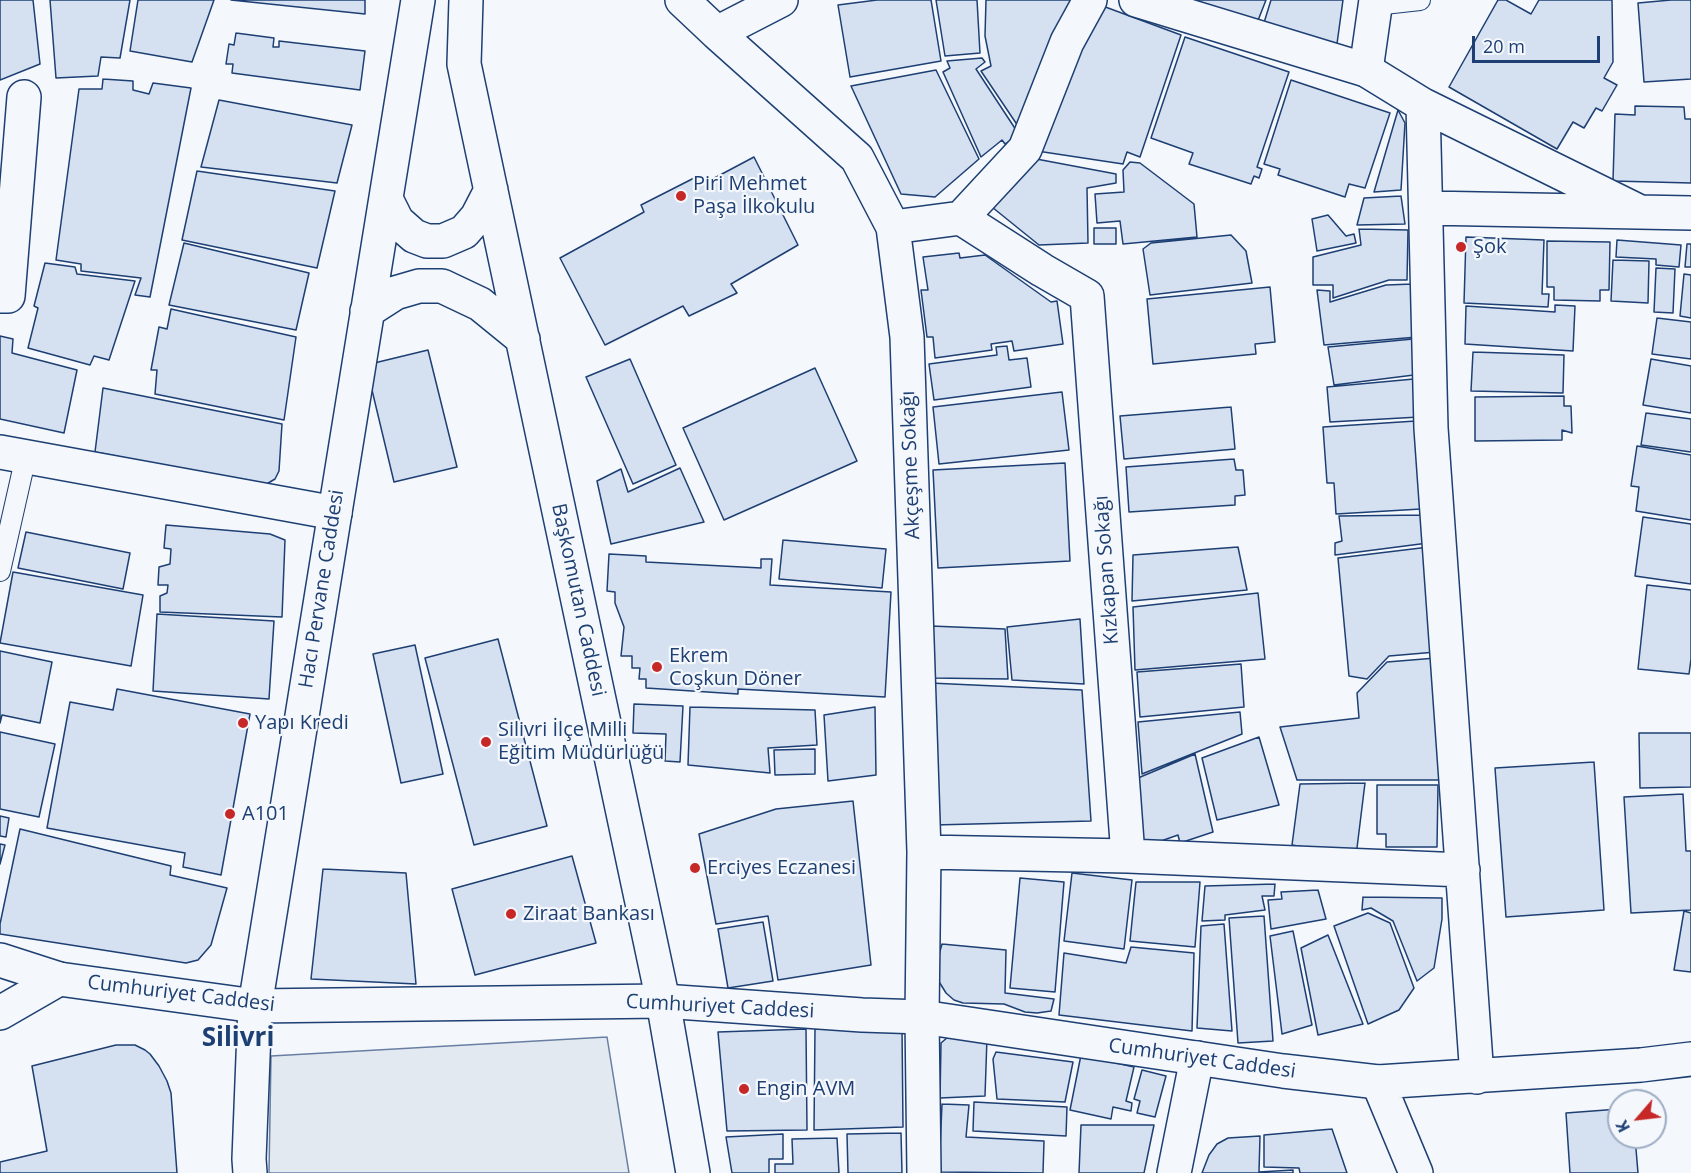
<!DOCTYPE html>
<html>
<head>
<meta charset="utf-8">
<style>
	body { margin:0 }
	#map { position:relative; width:1691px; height:1173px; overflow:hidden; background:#f4f7fb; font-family:"Open Sans",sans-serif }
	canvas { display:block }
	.north { position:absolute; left:1607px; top:1089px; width:60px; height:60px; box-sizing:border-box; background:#f4f7fb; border:2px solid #9eadc5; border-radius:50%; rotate:242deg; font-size:16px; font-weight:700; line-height:24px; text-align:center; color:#1d3f73 }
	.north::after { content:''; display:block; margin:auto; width:21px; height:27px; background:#c62828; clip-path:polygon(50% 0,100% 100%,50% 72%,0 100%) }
	.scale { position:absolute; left:1472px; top:36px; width:128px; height:27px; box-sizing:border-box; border:3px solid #1d3f73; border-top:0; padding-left:8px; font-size:18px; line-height:21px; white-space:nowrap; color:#1d3f73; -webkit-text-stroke:4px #f4f7fb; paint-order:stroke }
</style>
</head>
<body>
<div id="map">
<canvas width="1691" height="1173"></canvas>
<div class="north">K</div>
<div class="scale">20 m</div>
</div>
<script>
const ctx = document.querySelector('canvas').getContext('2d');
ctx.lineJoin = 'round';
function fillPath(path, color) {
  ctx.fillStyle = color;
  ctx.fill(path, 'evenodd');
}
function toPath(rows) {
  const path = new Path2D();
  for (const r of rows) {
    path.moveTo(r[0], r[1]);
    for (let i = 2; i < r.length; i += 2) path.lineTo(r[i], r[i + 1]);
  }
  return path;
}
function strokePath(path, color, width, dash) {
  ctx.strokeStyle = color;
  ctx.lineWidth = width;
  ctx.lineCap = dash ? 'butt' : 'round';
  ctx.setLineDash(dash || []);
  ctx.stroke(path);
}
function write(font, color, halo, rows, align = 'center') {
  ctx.font = font + ' "Open Sans",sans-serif';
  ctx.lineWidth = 4.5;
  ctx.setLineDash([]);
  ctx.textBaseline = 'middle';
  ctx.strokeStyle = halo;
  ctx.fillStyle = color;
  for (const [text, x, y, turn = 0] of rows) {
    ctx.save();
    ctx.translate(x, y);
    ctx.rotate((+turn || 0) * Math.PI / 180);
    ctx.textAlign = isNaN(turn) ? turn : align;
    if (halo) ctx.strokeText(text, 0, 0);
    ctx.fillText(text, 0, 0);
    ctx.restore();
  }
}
const green = toPath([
	[607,1037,629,1173,269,1173,271,1056,607,1037]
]);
const building = toPath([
	[0,0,33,0,40,64,0,80,0,0],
	[50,0,130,0,120,58,101,57,98,76,56,78,50,0],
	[138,0,214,0,192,62,130,51,138,0],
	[231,0,365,0,365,14,231,0],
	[877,0,931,0,941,61,850,77,838,5,877,0],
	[936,0,977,0,980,53,945,56,936,0],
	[986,0,1074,0,1022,132,981,71,991,66,985,36,986,0],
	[1195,0,1266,0,1257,23,1195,0],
	[1271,0,1343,0,1336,51,1263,26,1271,0],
	[1498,0,1506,0,1531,14,1539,0,1612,0,1613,62,1604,78,1617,85,1602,111,1596,108,1584,128,1573,122,1557,149,1449,87,1498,0],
	[1671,0,1691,0,1691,79,1644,82,1638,3,1671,0],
	[1100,5,1181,35,1140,157,1127,152,1123,164,1037,151,1100,5],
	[236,33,274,38,273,47,279,47,279,41,365,51,360,90,232,73,233,64,226,64,229,44,234,45,236,33],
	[1185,37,1289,72,1257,167,1262,169,1259,178,1254,176,1251,184,1189,164,1193,153,1151,138,1185,37],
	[982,58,985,62,976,69,1020,136,1005,144,1002,140,981,157,943,72,950,68,947,61,982,58],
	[936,70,979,159,935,197,901,194,851,86,936,70],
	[103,79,133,81,133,90,149,94,153,83,191,88,150,297,135,295,141,278,81,271,81,264,56,260,79,89,102,89,103,79],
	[1291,80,1390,113,1365,188,1349,184,1345,197,1278,175,1280,169,1264,164,1291,80],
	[219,100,352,125,337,183,201,167,219,100],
	[1635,106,1684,107,1685,119,1691,119,1691,183,1613,181,1615,114,1635,115,1635,106],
	[1398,110,1405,123,1401,190,1374,192,1398,110],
	[754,157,798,245,731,284,737,293,689,316,683,306,605,345,560,258,644,212,641,205,700,175,705,183,754,157],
	[1031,158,1116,174,1116,183,1087,188,1088,243,1039,245,987,203,1031,158],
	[1130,162,1140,163,1194,204,1197,237,1123,244,1120,221,1097,223,1095,194,1124,192,1123,170,1130,162],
	[197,171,335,191,317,268,182,240,197,171],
	[1401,196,1405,224,1357,225,1364,198,1401,196],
	[1328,215,1346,236,1354,234,1356,243,1317,251,1312,219,1328,215],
	[1094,228,1116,228,1116,244,1094,244,1094,228],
	[1359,229,1408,230,1407,280,1389,280,1333,298,1333,285,1313,285,1313,257,1361,245,1359,229],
	[1231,235,1246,251,1252,283,1150,295,1143,249,1151,243,1231,235],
	[1466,237,1544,240,1542,294,1549,294,1548,307,1464,303,1466,237],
	[1617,240,1681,245,1679,267,1656,265,1656,259,1616,257,1617,240],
	[1547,241,1610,242,1609,290,1600,290,1600,301,1554,300,1554,287,1547,287,1547,241],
	[184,243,309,273,296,330,169,305,184,243],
	[1687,244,1691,244,1691,267,1685,267,1687,244],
	[959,253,960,258,985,255,1051,302,1057,301,1063,344,1014,351,1012,341,991,344,992,350,935,358,933,337,927,337,921,290,928,290,923,257,959,253],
	[1613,260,1649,261,1648,303,1611,301,1613,260],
	[45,263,75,267,77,274,135,281,109,360,94,356,90,365,28,348,38,308,34,306,45,263],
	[1656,268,1675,269,1673,313,1654,312,1656,268],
	[1684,274,1691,275,1691,318,1680,316,1684,274],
	[1413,284,1417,337,1324,345,1317,290,1330,291,1330,302,1386,285,1413,284],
	[1270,287,1275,342,1255,344,1256,354,1153,364,1147,299,1270,287],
	[1555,305,1575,306,1573,351,1465,344,1466,306,1555,312,1555,305],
	[171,309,296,337,284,420,155,394,157,370,151,370,159,327,167,329,171,309],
	[1657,318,1691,322,1691,359,1652,354,1657,318],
	[0,336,13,339,12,353,77,370,64,433,0,419,0,336],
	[1413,339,1414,375,1334,385,1328,347,1413,339],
	[1007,346,1009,360,1027,358,1031,387,934,400,929,364,997,355,996,347,1007,346],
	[428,350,457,467,394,482,366,365,428,350],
	[1473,352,1564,355,1563,393,1471,391,1473,352],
	[630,359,676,465,633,484,586,377,630,359],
	[1651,359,1691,366,1691,413,1643,405,1651,359],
	[815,368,857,461,724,520,683,428,815,368],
	[1414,379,1419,417,1330,422,1327,387,1414,379],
	[103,388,282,424,279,471,275,479,265,485,95,452,103,388],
	[1062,392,1069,450,939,464,933,407,1062,392],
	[1564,396,1564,406,1571,406,1572,433,1562,430,1562,440,1475,441,1475,397,1564,396],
	[1231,407,1235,449,1124,459,1120,416,1231,407],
	[1646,413,1691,419,1691,452,1641,445,1646,413],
	[1416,421,1421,509,1336,514,1334,483,1327,483,1323,427,1416,421],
	[1637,446,1691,455,1691,520,1636,511,1639,487,1631,486,1637,446],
	[1234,459,1236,470,1243,470,1245,495,1235,496,1235,505,1129,512,1126,467,1234,459],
	[1065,463,1070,561,938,568,933,470,1065,463],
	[680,468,704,522,611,544,597,481,621,469,628,492,680,468],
	[1425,515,1428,543,1335,555,1335,543,1342,541,1339,516,1425,515],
	[1643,517,1691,524,1691,584,1635,576,1643,517],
	[166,525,270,534,285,540,282,617,160,612,160,596,167,593,168,585,158,585,159,567,170,564,171,549,164,548,166,525],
	[26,532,130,553,123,589,18,568,26,532],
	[783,540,886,549,882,588,779,579,783,540],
	[1238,547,1247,590,1132,601,1133,555,1238,547],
	[1429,547,1436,652,1389,656,1367,679,1349,676,1338,558,1429,547],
	[609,554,646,556,646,562,761,568,761,559,772,559,770,585,891,592,885,697,738,689,738,694,646,688,646,679,639,679,640,668,632,668,632,656,621,656,624,627,615,603,615,592,607,591,609,554],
	[13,572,143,595,131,666,0,643,13,572],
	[1647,585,1691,590,1691,659,1689,674,1638,669,1647,585],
	[1258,593,1265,659,1135,670,1133,607,1258,593],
	[157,614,274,621,269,699,153,691,157,614],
	[1080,619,1084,684,1012,680,1007,627,1080,619],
	[931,626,1005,629,1008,679,932,678,931,626],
	[498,639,547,826,474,845,425,658,498,639],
	[415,645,443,774,401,783,373,654,415,645],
	[0,651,52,662,40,723,2,715,0,723,0,651],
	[1436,658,1446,780,1297,780,1280,727,1359,718,1357,693,1387,662,1436,658],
	[1241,664,1244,707,1140,717,1137,672,1241,664],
	[930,683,1082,690,1091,821,934,825,930,683],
	[117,689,250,714,221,875,183,867,185,853,47,828,70,702,113,710,117,689],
	[634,704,683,706,680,762,665,761,666,734,633,733,634,704],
	[690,707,815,710,817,745,768,748,770,773,688,765,690,707],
	[875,707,876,775,828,781,824,715,875,707],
	[1240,712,1242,734,1142,774,1138,722,1240,712],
	[0,732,55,744,39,817,0,809,0,732],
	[1639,733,1691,733,1691,787,1640,788,1639,733],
	[1259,737,1279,805,1217,820,1202,758,1259,737],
	[815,749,815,774,775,775,774,750,815,749],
	[1195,754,1213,832,1180,843,1178,835,1141,848,1138,778,1195,754],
	[1594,762,1604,910,1506,917,1495,768,1594,762],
	[1365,783,1356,856,1292,845,1300,784,1365,783],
	[1377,785,1438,785,1437,847,1386,847,1386,834,1377,834,1377,785],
	[1683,794,1686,851,1691,851,1691,910,1631,913,1624,797,1683,794],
	[853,801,871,965,778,980,768,916,716,924,699,834,776,809,853,801],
	[0,816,9,818,6,837,0,836,0,816],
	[20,829,171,866,170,875,227,888,211,945,198,960,186,963,0,934,0,924,20,829],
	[0,844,5,845,0,864,0,844],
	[572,856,596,943,475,975,452,889,572,856],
	[323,869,406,873,416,984,311,979,323,869],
	[1072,873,1132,880,1124,949,1064,941,1072,873],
	[1020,878,1064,882,1055,992,1010,988,1020,878],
	[1136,882,1200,882,1195,947,1130,941,1136,882],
	[1275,884,1274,896,1262,896,1265,910,1225,915,1225,920,1202,921,1205,886,1275,884],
	[1318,890,1326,919,1271,929,1268,900,1282,899,1281,892,1318,890],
	[1363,897,1442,898,1442,919,1434,968,1417,981,1393,921,1371,908,1362,910,1363,897],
	[1684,911,1691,913,1691,972,1674,970,1684,911],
	[1368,913,1390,923,1414,988,1399,1010,1368,1024,1334,926,1368,913],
	[1264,916,1273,1041,1238,1043,1229,918,1264,916],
	[763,922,773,981,728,988,718,929,763,922],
	[1224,924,1232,1031,1197,1028,1201,926,1224,924],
	[1293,931,1312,1025,1282,1034,1270,936,1293,931],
	[1328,935,1363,1024,1318,1035,1301,948,1328,935],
	[942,944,1006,950,1005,993,1054,999,1051,1011,1037,1013,1025,1012,1004,1004,963,1003,954,1000,946,993,938,980,937,962,942,944],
	[1131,947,1194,953,1192,1031,1059,1015,1064,953,1126,963,1131,947],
	[806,1029,807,1130,727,1131,718,1032,806,1029],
	[815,1029,902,1029,903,1127,814,1130,815,1029],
	[948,1037,987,1038,985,1096,940,1098,941,1043,948,1037],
	[116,1045,135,1045,145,1050,150,1054,159,1066,167,1081,171,1093,177,1173,0,1173,0,1162,47,1151,32,1066,116,1045],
	[996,1052,1073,1062,1065,1102,997,1099,993,1059,996,1052],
	[1081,1055,1134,1067,1126,1101,1132,1103,1131,1111,1113,1107,1111,1119,1070,1110,1081,1055],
	[1142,1070,1166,1076,1155,1117,1137,1113,1140,1101,1134,1099,1142,1070],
	[974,1102,1067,1107,1066,1136,973,1131,974,1102],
	[942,1104,969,1105,966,1137,1044,1141,1043,1173,939,1172,942,1104],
	[1619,1109,1619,1137,1635,1137,1638,1173,1570,1173,1566,1113,1619,1109],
	[1081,1125,1154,1125,1144,1173,1079,1173,1081,1125],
	[1332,1129,1347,1173,1300,1173,1299,1168,1264,1167,1264,1135,1332,1129],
	[901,1133,902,1173,848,1173,847,1134,901,1133],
	[783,1134,783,1159,769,1159,769,1173,732,1173,726,1137,783,1134],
	[1260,1136,1259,1172,1293,1170,1293,1173,1202,1173,1209,1155,1217,1144,1228,1138,1260,1136],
	[837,1138,839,1173,775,1173,775,1164,793,1164,792,1139,837,1138]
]);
const lane = toPath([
	[1375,5,1420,0],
	[0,571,26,456]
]);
const street = toPath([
	[682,0,717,33,857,158,893,227,907,337,924,852,922,1017,924,1173],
	[1136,0,1366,70,1423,105,1638,211],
	[717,33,781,0],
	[1423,105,1431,428,1477,1077],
	[1426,208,1691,213],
	[961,218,1025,149,1067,42,1090,0],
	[893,227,961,218,1042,270,1087,296,1128,856,924,852],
	[0,296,8,296,24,97],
	[0,452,335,513],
	[1128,856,1463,870],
	[0,960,59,979],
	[0,1013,59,979],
	[1174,1173,1197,1058],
	[1416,1173,1378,1082,1641,1065,1691,1059]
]);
const secondary = toPath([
	[1366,70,1376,0],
	[59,979,255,1006,663,1001,862,1015,922,1017,1283,1071,1378,1082]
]);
const primary = toPath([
	[466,0,464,64,663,1001,693,1173],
	[386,199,397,221,414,236,427,241,443,241,464,232,477,217,491,190],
	[367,311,395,293,419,286,442,286,480,304,523,339],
	[250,1173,249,1159,255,1006,418,0]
]);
const markers = [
	[681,196,6,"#c62828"],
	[1461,247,6,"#c62828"],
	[657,667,6,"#c62828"],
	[243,723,6,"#c62828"],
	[486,742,6,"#c62828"],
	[230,814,6,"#c62828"],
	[695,868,6,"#c62828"],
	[511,914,6,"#c62828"],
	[744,1089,6,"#c62828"]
];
const poiNames = [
	["Piri Mehmet",693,184],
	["Paşa İlkokulu",693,207],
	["Şok",1473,247],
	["Ekrem",669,656],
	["Coşkun Döner",669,679],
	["Yapı Kredi",255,723],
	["Silivri İlçe Milli",498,730],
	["Eğitim Müdürlüğü",498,753],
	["A101",242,814],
	["Erciyes Eczanesi",707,868],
	["Ziraat Bankası",523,914],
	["Engin AVM",756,1089]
];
const streetNames = [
	["Akçeşme Sokağı",911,465,-92],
	["Kızkapan Sokağı",1107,570,-94],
	["Hacı Pervane Caddesi",322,589,-81],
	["Başkomutan Caddesi",578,600,78],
	["Cumhuriyet Caddesi",181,994,7],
	["Cumhuriyet Caddesi",720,1007,3],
	["Cumhuriyet Caddesi",1202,1059,8]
];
const districtNames = [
	["Silivri",238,1039]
];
fillPath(green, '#e3e9f0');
strokePath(green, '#687fa3', 1.5);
fillPath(building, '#d5e0f0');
strokePath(building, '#1d3f73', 1.5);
strokePath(lane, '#1d3f73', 22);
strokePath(street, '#1d3f73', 36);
strokePath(secondary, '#1d3f73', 36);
strokePath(primary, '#1d3f73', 36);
strokePath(lane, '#f4f7fb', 20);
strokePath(street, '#f4f7fb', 33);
strokePath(secondary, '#f4f7fb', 33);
strokePath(primary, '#f4f7fb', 33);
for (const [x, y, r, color] of markers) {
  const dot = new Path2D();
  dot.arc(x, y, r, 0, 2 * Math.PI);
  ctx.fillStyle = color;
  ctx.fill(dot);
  strokePath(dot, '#f4f7fb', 2);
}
write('20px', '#1d3f73', '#f4f7fb', poiNames, 'left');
write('20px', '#1d3f73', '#f4f7fb', streetNames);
write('bold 26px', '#1d3f73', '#f4f7fb', districtNames);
</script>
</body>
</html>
